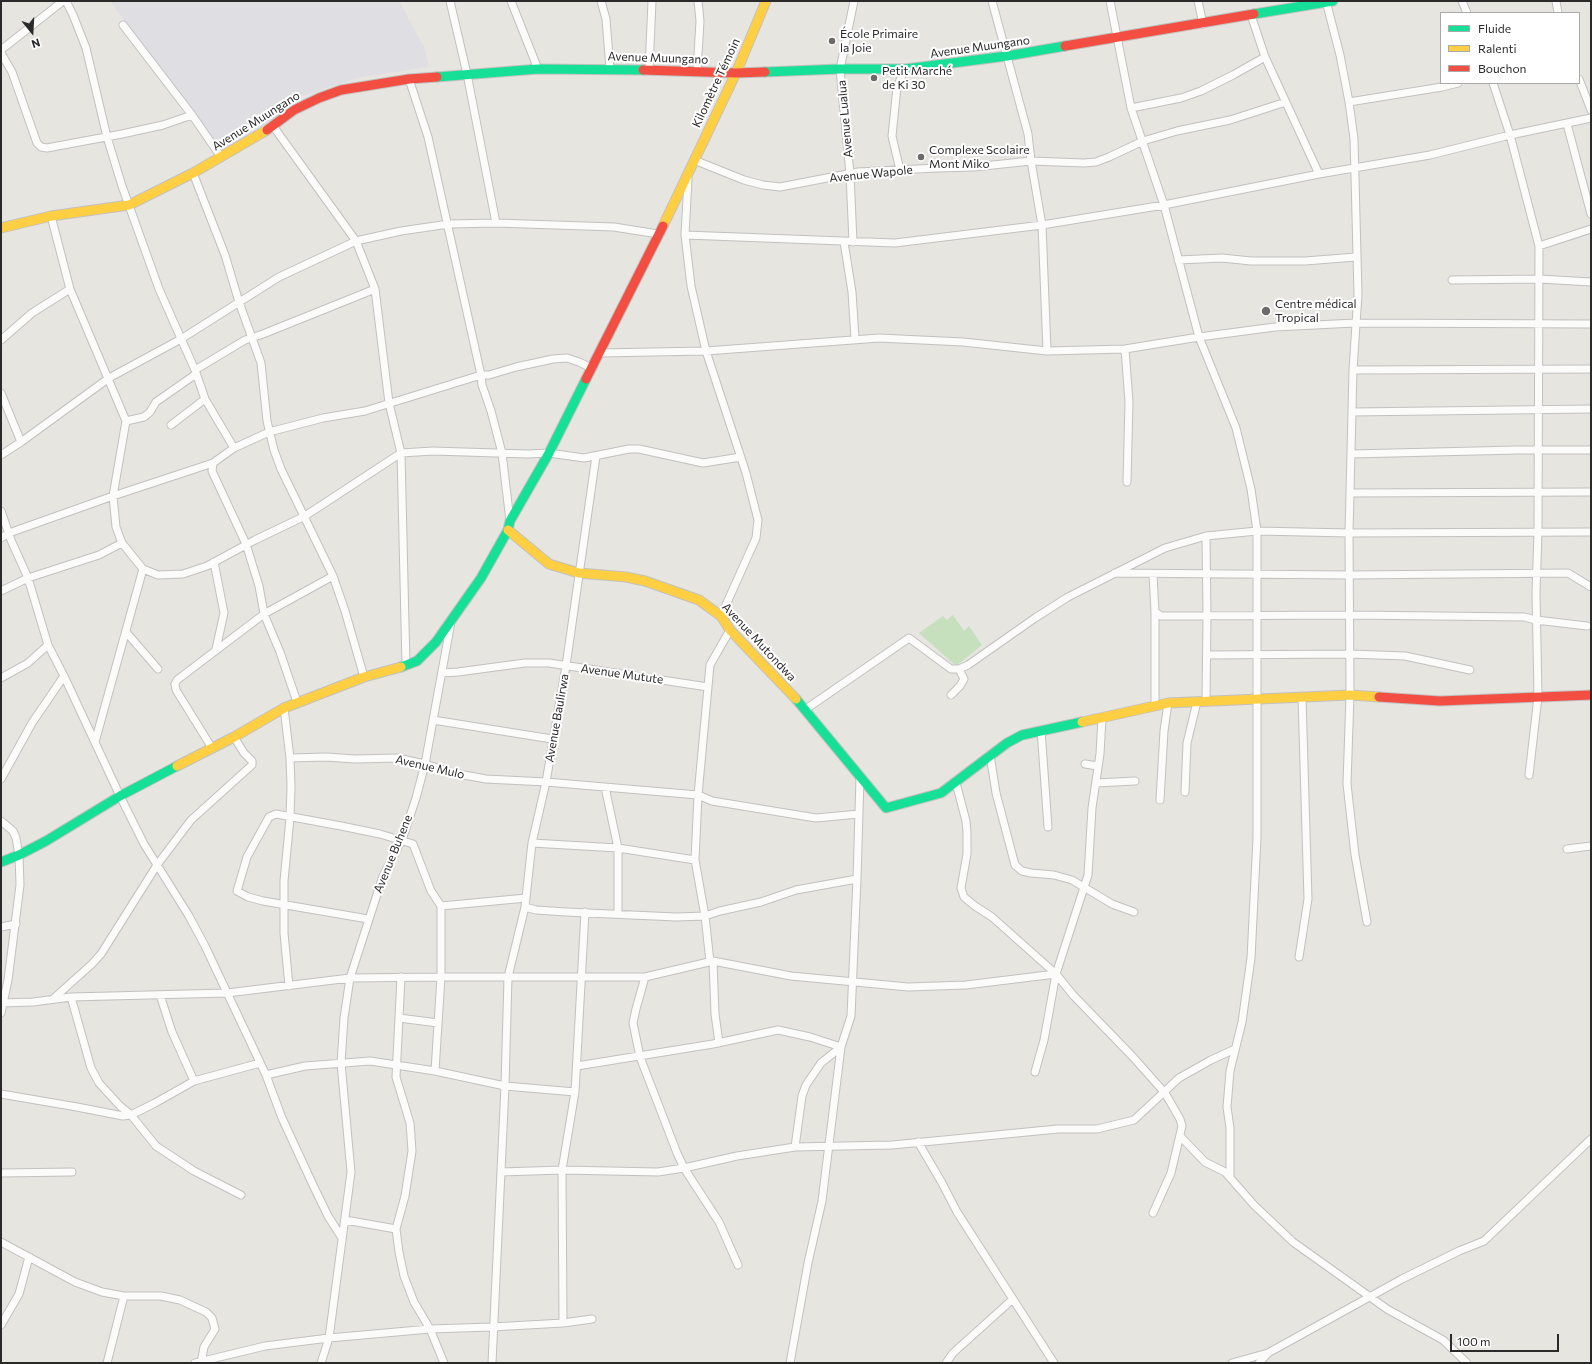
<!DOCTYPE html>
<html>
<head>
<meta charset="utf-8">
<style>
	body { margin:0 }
	#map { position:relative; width:1592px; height:1364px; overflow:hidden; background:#e7e5e0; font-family:Commissioner,sans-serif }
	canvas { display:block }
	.frame { position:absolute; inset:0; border:2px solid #2a2a2a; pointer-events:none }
	.legend { position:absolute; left:1440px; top:12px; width:140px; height:72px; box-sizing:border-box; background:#fff; border:1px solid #aaa; margin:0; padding:5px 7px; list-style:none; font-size:12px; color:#2a2a2a }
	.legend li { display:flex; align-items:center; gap:8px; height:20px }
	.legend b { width:20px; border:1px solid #aaa }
	.north { position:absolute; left:12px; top:12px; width:40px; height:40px; -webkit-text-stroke:3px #fff; paint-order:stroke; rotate:162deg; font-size:11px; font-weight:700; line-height:16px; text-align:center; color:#2a2a2a }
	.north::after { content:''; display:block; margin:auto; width:14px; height:18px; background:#2a2a2a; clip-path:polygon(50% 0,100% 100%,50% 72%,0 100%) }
	.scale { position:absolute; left:1450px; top:1334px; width:109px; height:18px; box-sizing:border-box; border:2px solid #2a2a2a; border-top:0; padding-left:5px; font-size:12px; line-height:14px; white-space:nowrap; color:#2a2a2a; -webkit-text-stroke:3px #fff; paint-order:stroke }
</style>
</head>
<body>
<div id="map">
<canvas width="1592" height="1364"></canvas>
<div class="frame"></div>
<ul class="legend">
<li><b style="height:5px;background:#16e098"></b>Fluide</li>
<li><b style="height:5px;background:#ffcf43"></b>Ralenti</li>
<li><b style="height:5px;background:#f24e42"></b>Bouchon</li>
</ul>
<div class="north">N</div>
<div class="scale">100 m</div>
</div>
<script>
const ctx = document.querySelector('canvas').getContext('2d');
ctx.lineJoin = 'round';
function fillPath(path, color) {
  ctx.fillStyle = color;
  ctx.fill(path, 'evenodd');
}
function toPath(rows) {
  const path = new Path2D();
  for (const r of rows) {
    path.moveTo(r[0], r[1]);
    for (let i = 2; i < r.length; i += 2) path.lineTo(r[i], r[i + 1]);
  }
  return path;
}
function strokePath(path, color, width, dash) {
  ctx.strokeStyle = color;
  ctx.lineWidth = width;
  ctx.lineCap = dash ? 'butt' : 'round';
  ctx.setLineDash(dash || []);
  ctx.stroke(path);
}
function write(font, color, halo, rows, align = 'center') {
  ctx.font = font + ' Commissioner,sans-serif';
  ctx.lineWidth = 4;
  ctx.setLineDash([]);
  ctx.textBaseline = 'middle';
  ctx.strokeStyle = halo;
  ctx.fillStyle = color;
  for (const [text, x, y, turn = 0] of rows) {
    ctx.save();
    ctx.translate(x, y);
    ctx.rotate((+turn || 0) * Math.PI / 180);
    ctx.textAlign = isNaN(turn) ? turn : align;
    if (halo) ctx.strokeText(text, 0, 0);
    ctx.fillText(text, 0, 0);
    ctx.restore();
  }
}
const airport = toPath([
	[110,1,399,1,424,47,428,63,427,67,357,78,300,97,292,96,286,101,286,108,282,113,221,152]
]);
const green = toPath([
	[953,615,964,631,969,626,982,645,956,666,919,633,943,616,947,620]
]);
const street = toPath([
	[66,1,73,15,86,48,107,137,122,186,159,289,195,370,205,399,234,448],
	[450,1,467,74,496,223],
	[511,1,538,69],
	[601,1,606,19,610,69],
	[992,1,1028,134,1031,161,1042,225,1047,351],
	[1110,1,1131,108,1164,205,1199,337,1236,428,1251,489,1257,531,1257,838,1251,958,1242,1022,1230,1071,1227,1107,1230,1128,1230,1177],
	[1198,1,1203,24],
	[1326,1,1340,55,1349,102,1354,139,1358,294,1353,370,1349,533,1350,695,1347,784,1355,855,1367,922],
	[1462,1,1467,13],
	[1556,1,1558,13],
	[1251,15,1265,57,1319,174],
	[123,25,192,115,221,157],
	[1,50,63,1],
	[1,53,12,72,37,143,41,147,47,148,122,134,163,125,192,115],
	[649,70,652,1],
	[697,71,700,21,698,1],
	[409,79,428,137,481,375,482,385,491,411,502,453,510,521],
	[1579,79,1591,110],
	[1493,83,1510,135,1539,246,1538,531,1536,593,1538,697,1529,775],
	[1349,102,1442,87,1458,83],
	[1131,108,1181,98,1201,91,1233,75,1265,57],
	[1567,124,1591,214],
	[273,126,356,241,375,289,389,403,401,453,406,666],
	[694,160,744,180,763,185,780,187,858,172,937,168,974,167,1031,161,1084,163,1096,162,1109,157,1143,141,1177,131,1230,120,1286,102],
	[900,170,892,136,897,87,905,69],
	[193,173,225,255,239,302,261,363,267,421,274,450,281,469,333,576,345,611,364,677],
	[688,179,685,235,691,286,706,351,746,473,758,520,756,538,721,616],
	[51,216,70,289,126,421,113,496,116,527,122,543,143,569,158,575,183,574,207,566,255,540,305,516,401,453,433,451,528,454,549,453,584,458,629,449,639,449,703,463,741,457],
	[685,235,895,243,1042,225,1164,205,1319,174,1430,155,1510,135,1591,118],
	[844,242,852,292,855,339],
	[853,242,850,174,840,69,854,1],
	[1539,246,1591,229],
	[1178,260,1222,258,1251,261,1305,261,1356,257],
	[1452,280,1539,279,1591,282],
	[1,340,32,313,70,289],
	[1125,349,1129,402,1127,482],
	[599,353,706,351,879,338,963,342,1047,351,1125,349,1199,337,1275,327,1355,323,1591,324],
	[195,370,245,340,263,334,375,289],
	[1353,370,1591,369],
	[1,393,21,442],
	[1352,412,1591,409],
	[126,421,144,417,150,412,156,402,196,374],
	[171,425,205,399],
	[1351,454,1517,450,1591,450],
	[1,455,21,442,109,378,181,339,279,277,356,241,401,231,449,224,496,223,614,227,658,234],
	[213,463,212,471,246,544,259,586,264,614,280,652,297,702],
	[1350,493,1591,492],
	[1,511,11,540,28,578,48,645,64,676,120,796,144,844,189,916,205,946,266,1075,282,1118,313,1185,328,1216,342,1238],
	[1206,536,1207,616,1206,701],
	[1,538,9,533,113,496,213,463,234,448,269,432,323,418,365,411,481,375,489,375,516,367,553,359,567,358,579,362,591,368],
	[214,562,224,613,216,649],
	[1115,573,1349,575,1568,573,1591,587],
	[1153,574,1155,612,1161,616,1350,615,1524,617,1536,620,1587,626],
	[1,591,28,578,99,555,122,543],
	[1155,612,1155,706],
	[126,632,158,669],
	[1207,655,1350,654,1405,656,1470,670],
	[442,673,458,672,525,663,549,663,708,687],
	[1,678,28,663,48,645],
	[951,695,960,686,964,679,959,669],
	[284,708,290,758,291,787,290,818,284,881,284,933,289,986],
	[806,709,909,638,951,669,959,669,968,665,1035,618,1068,597,1165,548,1206,536,1257,531,1349,533,1591,532],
	[433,720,552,739],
	[1041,730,1048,827],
	[95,742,143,569],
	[212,748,176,690,175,684,177,680,264,614,333,576],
	[990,755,996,793,1015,865,1022,871,1031,873,1054,875,1072,880,1112,904,1134,912],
	[290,758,326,757,355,759,397,758,425,764,453,773,486,779,546,782,698,795,712,801,816,818,859,814],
	[1085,764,1098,766],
	[1,779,32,723,64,676],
	[956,783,966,821,967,833,967,854,961,888,964,897,975,906,992,917,1056,974,1073,995,1133,1057,1165,1093,1180,1119,1182,1126,1171,1173,1153,1213],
	[1096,783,1135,781],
	[605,787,618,848,618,913],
	[1185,792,1187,743,1197,702],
	[1160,800,1164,731,1168,703],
	[1,821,13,831,16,838,19,855,20,885,8,980,1,1013],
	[532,843,618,848,695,860],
	[1567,849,1591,846],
	[441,906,526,898],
	[525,907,536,910,566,912,676,917,705,916,720,911,761,902,796,890,857,879],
	[368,919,263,901,248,897,237,891,247,857,269,817,276,814,341,826,380,834,413,844,431,891,441,906,441,977,435,1071],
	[1,927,16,924],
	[1299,957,1308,899,1302,697],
	[713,961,715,1014,719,1043],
	[710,962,705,916,695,860,698,795,710,665,730,630],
	[401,977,396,1077,410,1123,412,1151,405,1196,396,1229,399,1252,404,1276,414,1302,430,1329,444,1363],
	[645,977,636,1009,633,1023,640,1057,677,1153,684,1168,719,1222,738,1265],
	[160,995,172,1032,194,1081],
	[71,997,91,1068,99,1083,120,1106,131,1115,156,1146,194,1171,241,1195],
	[54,998,92,964,101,954,157,865,191,820,252,765,252,761,244,753,234,737],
	[2,1003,33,1002,71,997,227,993,350,978,441,977,645,977,713,961,791,976,908,987,966,985,1056,974],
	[399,1018,438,1023],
	[577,1066,713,1044,778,1030,810,1037,841,1047],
	[1035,1072,1044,1040,1056,974,1088,875,1092,808,1100,754,1102,718],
	[266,1075,305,1066,370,1061,435,1071,505,1086,575,1092],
	[1,1094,77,1107,123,1116,131,1115,155,1103,194,1081,260,1063],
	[1180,1136,1205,1162,1225,1172,1254,1205,1293,1242,1387,1309,1443,1340,1467,1363],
	[918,1142,942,1183,957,1212,1054,1363],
	[795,1147,802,1096,806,1085,821,1063,841,1047],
	[501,1172,562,1170,658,1172,684,1168,737,1156,795,1147,892,1145,1058,1129,1097,1129,1134,1120,1179,1078,1211,1060,1235,1049],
	[1,1173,72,1172],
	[345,1220,396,1229],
	[1,1242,75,1282,102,1292,124,1296,161,1296,180,1300,206,1312,212,1318,215,1329,204,1347,201,1363],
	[563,1323,562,1170,575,1092,585,912],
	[1,1325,19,1294,29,1257],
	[107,1363,124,1296],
	[195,1363,265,1346,329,1338,430,1329,492,1327,563,1323,592,1319],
	[321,1363,329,1338,351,1172,341,1063,344,1018,350,978,383,876,402,840,416,798,425,764,451,622],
	[492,1363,505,1086,508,977,525,907,532,843,546,782,566,666,596,456],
	[790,1363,808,1263,822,1201,841,1047,851,1016,857,879,860,777],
	[946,1363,953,1353,1013,1299],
	[1232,1363,1268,1353,1402,1279,1459,1251,1484,1241,1591,1139],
	[1259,1363,1268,1353]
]);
const fast = toPath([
	[1254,14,1333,1],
	[765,72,840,69,905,69,1007,56,1065,46],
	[437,77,538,69,643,70],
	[401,667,417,661,436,642,481,578,508,530,510,521,549,453,586,379],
	[796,699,886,808,941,793,1007,743,1022,735,1082,722],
	[1,862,19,855,46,841,120,796,177,766]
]);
const slow = toPath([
	[663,226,736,73,766,1],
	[1,228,51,216,129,205,193,173,267,130],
	[508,530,549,564,579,573,626,577,645,581,699,600,721,616,730,630,796,699],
	[1082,722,1168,703,1350,695,1379,697],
	[177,766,234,737,284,708,364,677,401,667]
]);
const jam = toPath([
	[1065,46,1254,14],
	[643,70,736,73,765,72],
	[267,130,294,110,319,98,341,90,409,79,437,77],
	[586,379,663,226],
	[1379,697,1440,701,1591,695]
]);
const markers = [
	[832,41,4,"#6c6b6a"],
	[874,78,4,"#6c6b6a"],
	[921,157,4,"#6c6b6a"],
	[1266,311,5,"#6c6b6a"]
];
const poiNames = [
	["École Primaire",840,34],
	["la Joie",840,48],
	["Petit Marché",882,71],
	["de Ki 30",882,85],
	["Complexe Scolaire",929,150],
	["Mont Miko",929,164],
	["Centre médical",1275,304],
	["Tropical",1275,318]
];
const streetNames = [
	["Avenue Muungano",980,47,-8],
	["Avenue Muungano",658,58,2],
	["Kilomètre Témoin",716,83,-65],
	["Avenue Lualua",845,119,-95],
	["Avenue Muungano",256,121,-32],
	["Avenue Wapole",871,174,-6],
	["Avenue Mutondwa",759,642,47],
	["Avenue Mutute",622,674,8],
	["Avenue Baulirwa",557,718,-80],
	["Avenue Mulo",430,767,13],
	["Avenue Buhene",393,854,-68]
];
fillPath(airport, '#dfdee2');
fillPath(green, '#c6dfbd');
strokePath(street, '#c2c1c0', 9);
strokePath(fast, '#c2c1c0', 11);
strokePath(slow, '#c2c1c0', 11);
strokePath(jam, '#c2c1c0', 11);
strokePath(street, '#fbfbfa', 7);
strokePath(fast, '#16e098', 9);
strokePath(slow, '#ffcf43', 9);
strokePath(jam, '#f24e42', 9);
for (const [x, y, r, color] of markers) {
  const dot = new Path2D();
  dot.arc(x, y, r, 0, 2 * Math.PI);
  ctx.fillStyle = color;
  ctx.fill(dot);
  strokePath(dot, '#fff', 1.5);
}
write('12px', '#2a2a2a', '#fff', poiNames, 'left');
write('12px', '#2a2a2a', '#fff', streetNames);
</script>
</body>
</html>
